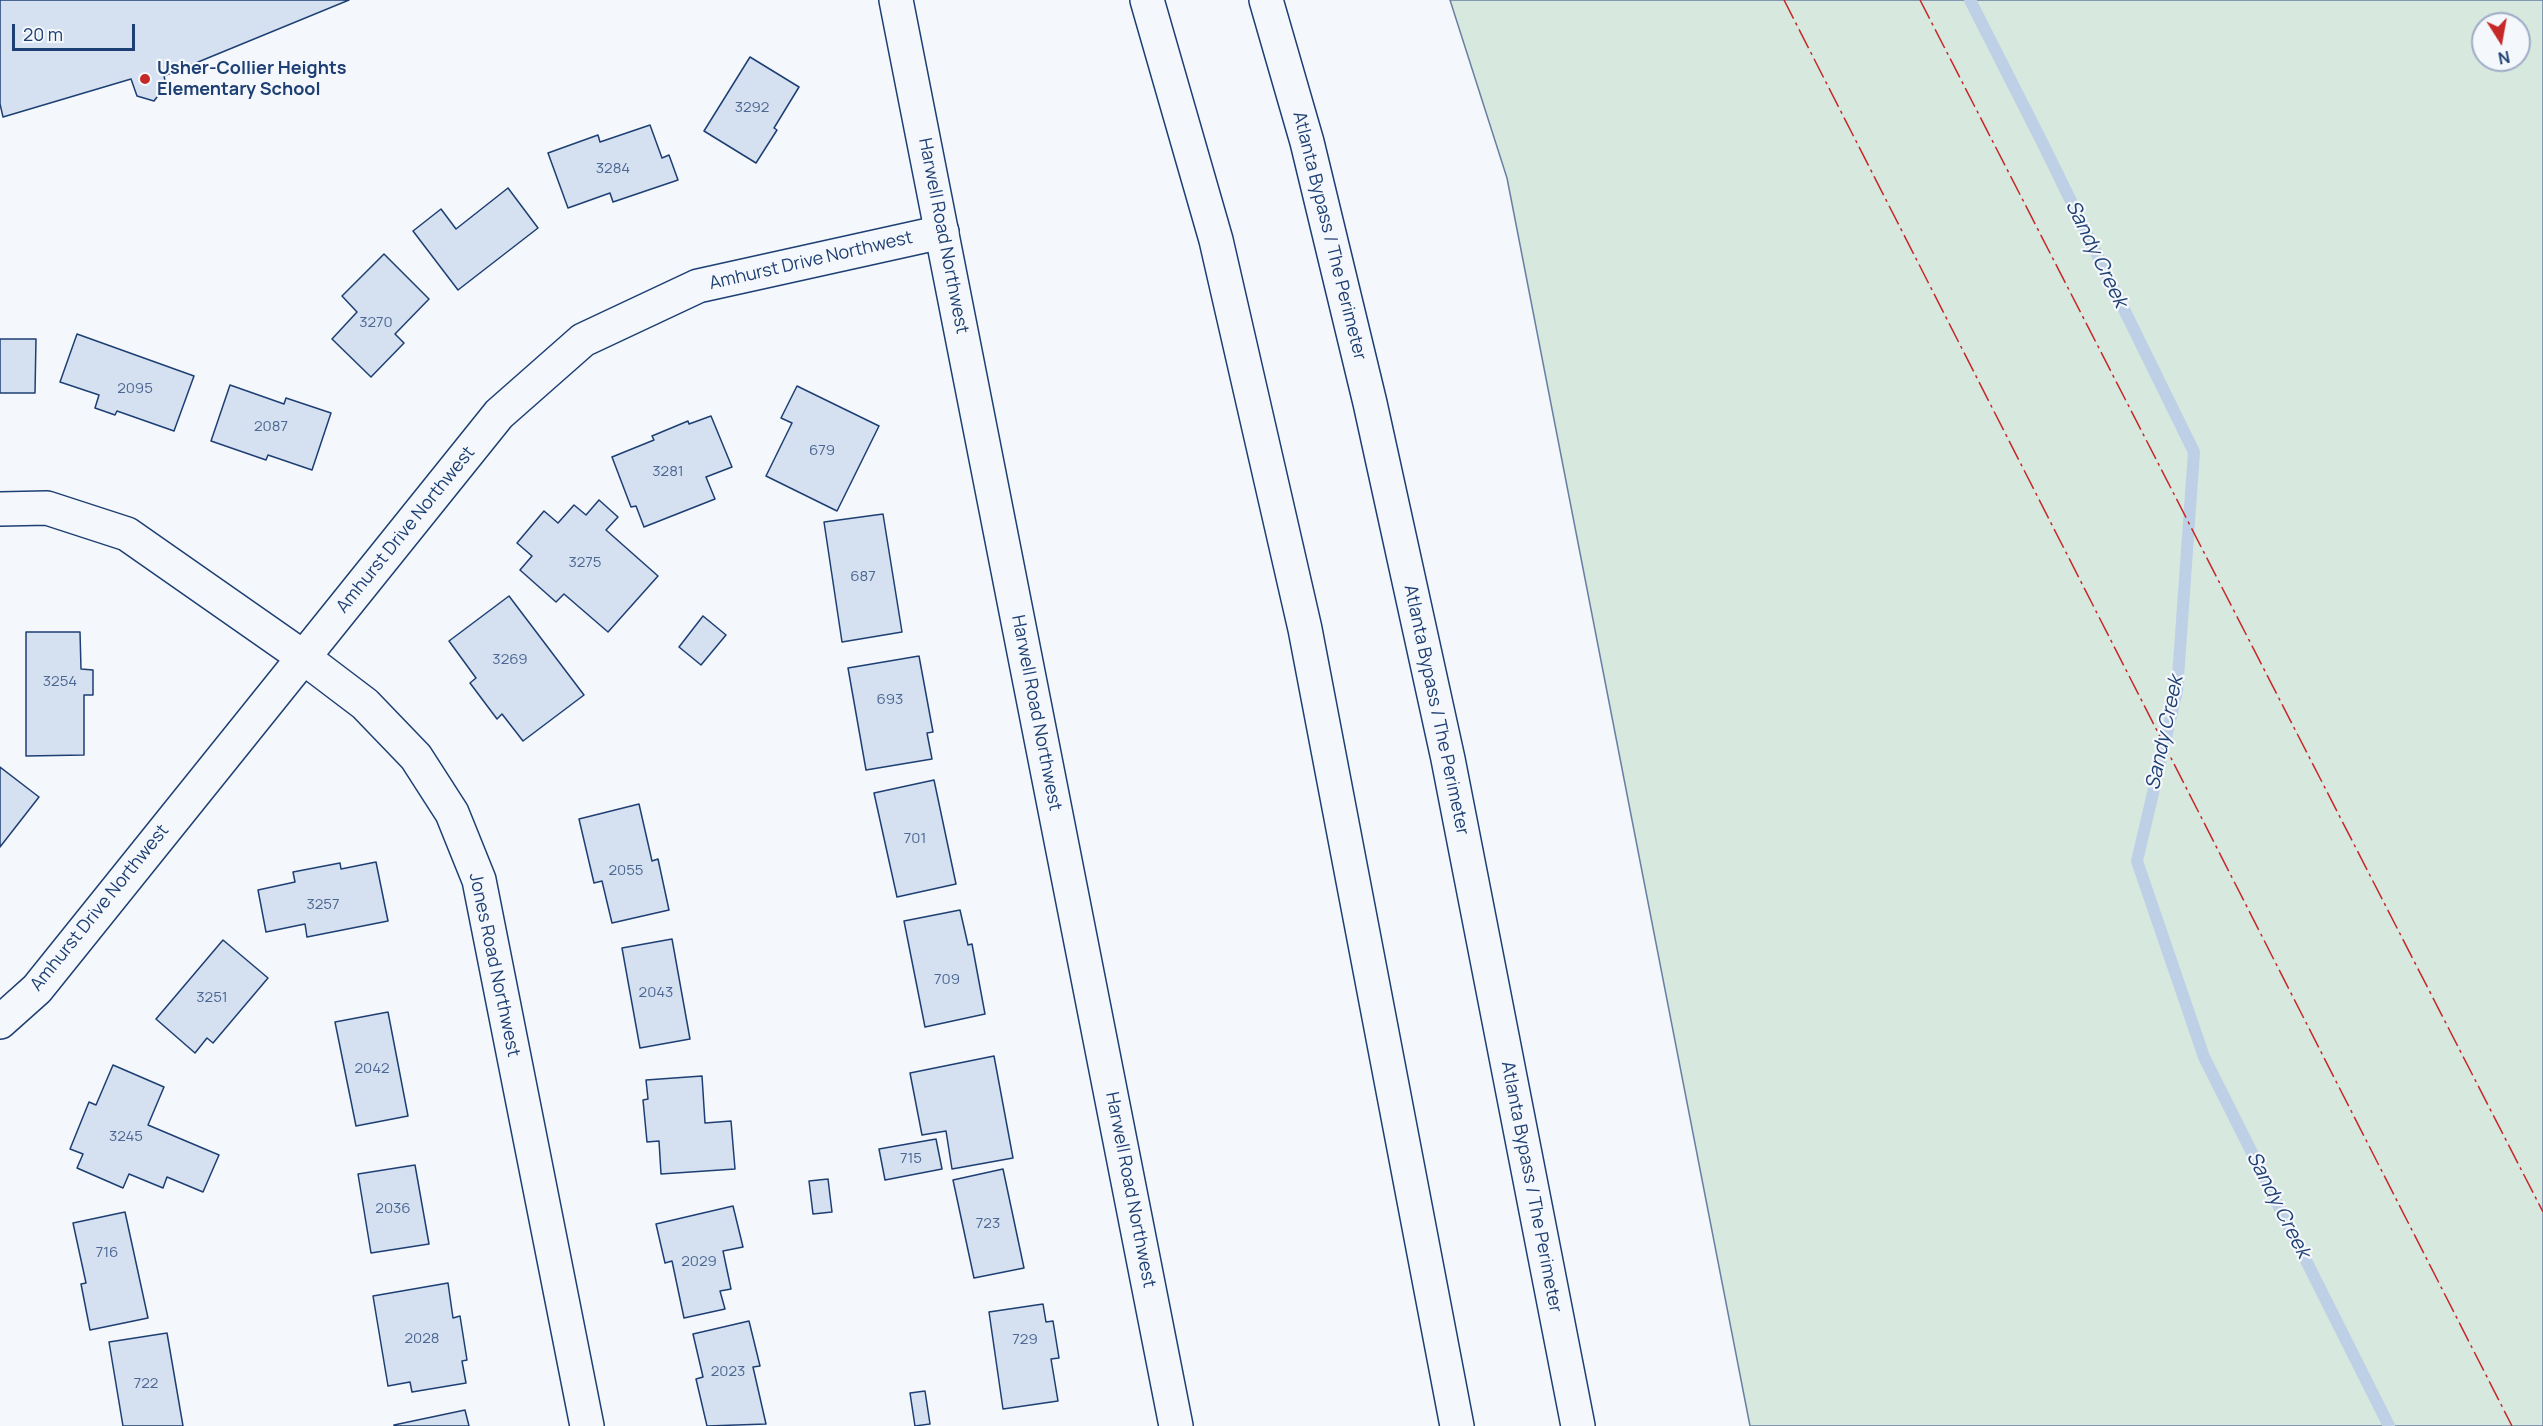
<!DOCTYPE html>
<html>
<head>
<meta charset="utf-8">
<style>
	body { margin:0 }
	#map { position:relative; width:2543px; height:1426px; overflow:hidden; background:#f4f7fb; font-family:Manrope,sans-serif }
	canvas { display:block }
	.north { position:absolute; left:2471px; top:12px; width:60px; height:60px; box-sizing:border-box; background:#f4f7fb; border:2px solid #9eadc5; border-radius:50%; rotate:169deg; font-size:16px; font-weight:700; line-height:24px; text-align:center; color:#1d3f73 }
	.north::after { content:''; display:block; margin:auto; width:21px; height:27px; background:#c62828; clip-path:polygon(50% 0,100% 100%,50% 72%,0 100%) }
	.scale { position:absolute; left:12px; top:24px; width:123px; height:27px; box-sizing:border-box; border:3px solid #1d3f73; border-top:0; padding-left:8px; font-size:18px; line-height:21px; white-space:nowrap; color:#1d3f73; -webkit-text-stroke:4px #f4f7fb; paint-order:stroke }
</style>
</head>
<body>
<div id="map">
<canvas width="2543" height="1426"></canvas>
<div class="north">N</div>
<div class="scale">20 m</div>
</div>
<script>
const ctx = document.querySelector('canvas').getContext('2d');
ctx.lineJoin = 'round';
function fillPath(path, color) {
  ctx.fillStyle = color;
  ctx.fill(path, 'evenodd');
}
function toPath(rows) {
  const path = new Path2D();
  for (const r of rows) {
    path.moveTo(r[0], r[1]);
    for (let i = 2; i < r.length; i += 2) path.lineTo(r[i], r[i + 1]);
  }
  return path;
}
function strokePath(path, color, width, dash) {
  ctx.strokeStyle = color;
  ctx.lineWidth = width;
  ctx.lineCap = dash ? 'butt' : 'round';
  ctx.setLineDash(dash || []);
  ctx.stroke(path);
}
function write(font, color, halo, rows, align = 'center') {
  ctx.font = font + ' Manrope,sans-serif';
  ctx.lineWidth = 4.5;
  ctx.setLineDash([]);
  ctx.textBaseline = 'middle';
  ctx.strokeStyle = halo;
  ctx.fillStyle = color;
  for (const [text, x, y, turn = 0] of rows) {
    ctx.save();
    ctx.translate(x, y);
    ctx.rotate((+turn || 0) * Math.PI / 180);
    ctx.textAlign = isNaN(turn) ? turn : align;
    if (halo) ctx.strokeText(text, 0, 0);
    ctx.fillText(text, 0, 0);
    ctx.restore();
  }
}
const green = toPath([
	[1450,0,2543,0,2543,1426,1750,1426,1507,178,1450,0],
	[2483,24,2519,24,2519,60,2483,60,2483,24]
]);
const stream = toPath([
	[1970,0,2042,142,2194,452,2177,691,2137,861,2204,1057,2389,1426]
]);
const building = toPath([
	[0,0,349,0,164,76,166,85,154,101,137,96,131,79,3,117,0,104,0,0],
	[750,57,799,87,774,128,777,130,756,163,704,131,750,57],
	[650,125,662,158,669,155,678,180,613,202,610,193,568,208,548,153,598,135,600,142,650,125],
	[508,188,538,228,458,290,413,231,441,209,456,229,508,188],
	[384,254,429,299,395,334,404,343,371,377,332,339,357,312,342,296,384,254],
	[77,334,194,376,174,431,117,411,115,415,95,408,99,395,60,382,77,334],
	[0,339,36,339,35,393,0,393,0,339],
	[230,385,284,404,286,398,331,413,312,470,268,455,266,460,211,441,230,385],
	[797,386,879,426,837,511,766,476,792,423,781,418,797,386],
	[711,416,732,467,706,477,715,499,644,527,636,506,631,507,612,457,654,440,652,436,688,421,689,424,711,416],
	[599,500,618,517,606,530,658,576,608,632,564,594,556,602,520,570,532,556,517,543,544,511,558,523,574,505,586,515,599,500],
	[883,514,902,632,842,642,824,522,883,514],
	[509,596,584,695,523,741,502,714,497,719,470,683,476,678,449,641,509,596],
	[703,616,726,635,701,665,679,647,703,616],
	[26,632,80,632,81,669,93,670,93,695,84,695,84,755,26,756,26,632],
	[919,656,933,732,927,733,932,759,866,770,848,668,919,656],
	[0,767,39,797,0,847,0,767],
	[934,780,956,884,897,897,874,793,934,780],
	[639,804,652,861,658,859,669,910,612,923,602,881,594,883,579,819,639,804],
	[376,862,388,921,307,937,305,924,266,932,258,890,295,882,293,872,340,863,341,869,376,862],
	[960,910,968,945,972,944,985,1014,925,1027,904,921,960,910],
	[672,939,690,1039,640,1048,622,948,672,939],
	[223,940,268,978,213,1043,207,1038,195,1053,156,1019,223,940],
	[388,1012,408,1116,356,1126,335,1022,388,1012],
	[994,1056,1013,1158,952,1169,946,1131,922,1135,910,1073,994,1056],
	[113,1065,164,1087,148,1125,219,1155,203,1192,167,1177,163,1188,129,1174,123,1188,77,1168,83,1154,70,1149,89,1102,96,1105,113,1065],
	[702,1076,705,1123,731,1121,735,1169,661,1174,659,1141,647,1142,643,1100,648,1099,646,1080,702,1076],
	[936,1139,942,1169,885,1180,879,1149,936,1139],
	[415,1165,429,1244,371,1253,358,1174,415,1165],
	[1003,1169,1024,1268,974,1278,953,1180,1003,1169],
	[828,1179,832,1212,813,1214,809,1181,828,1179],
	[733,1206,743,1247,723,1251,731,1289,720,1291,725,1309,684,1318,672,1261,665,1263,656,1224,733,1206],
	[125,1212,148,1318,90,1330,81,1284,86,1283,73,1223,125,1212],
	[448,1283,453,1318,460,1316,467,1360,462,1361,466,1383,412,1392,410,1382,388,1386,373,1296,448,1283],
	[1043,1304,1046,1322,1053,1321,1059,1358,1051,1359,1058,1401,1003,1409,989,1312,1043,1304],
	[749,1321,760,1366,753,1367,766,1424,707,1426,696,1379,703,1377,693,1334,749,1321],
	[167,1333,183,1426,123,1426,109,1342,167,1333],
	[925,1391,930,1424,915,1426,910,1393,925,1391],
	[465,1410,469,1426,394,1426,394,1425,465,1410]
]);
const minor = toPath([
	[0,509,47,508,127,534,303,657,365,704,416,757,452,813,479,880,587,1426],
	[0,1022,37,989,499,414,583,340,698,286,942,232]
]);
const tertiary = toPath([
	[896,0,1176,1426]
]);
const motorway = toPath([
	[1147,0,1216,240,1305,629,1457,1426],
	[1266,0,1307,142,1370,403,1448,759,1578,1426]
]);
const power = toPath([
	[1784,0,2512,1426],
	[1920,0,2543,1212]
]);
const markers = [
	[145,79,6,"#c62828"]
];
const numberNames = [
	["3292",752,108],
	["3284",613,169],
	["3270",376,323],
	["2095",135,389],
	["2087",271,427],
	["679",822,451],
	["3281",668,472],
	["3275",585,563],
	["687",863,577],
	["3269",510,660],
	["3254",60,682],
	["693",890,700],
	["701",915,839],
	["2055",626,871],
	["3257",323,905],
	["709",947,980],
	["2043",656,993],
	["3251",212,998],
	["2042",372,1069],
	["3245",126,1137],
	["715",911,1159],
	["2036",393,1209],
	["723",988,1224],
	["716",107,1253],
	["2029",699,1262],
	["2028",422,1339],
	["729",1025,1340],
	["2023",728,1372],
	["722",146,1384]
];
const poiNames = [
	["Usher-Collier Heights",157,69],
	["Elementary School",157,90]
];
const streetNames = [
	["Harwell Road Northwest",943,236,79],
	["Atlanta Bypass / The Perimeter",1329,236,76],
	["Amhurst Drive Northwest",811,261,-13],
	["Amhurst Drive Northwest",406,530,-51],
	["Atlanta Bypass / The Perimeter",1436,710,78],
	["Harwell Road Northwest",1036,713,79],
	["Amhurst Drive Northwest",100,908,-51],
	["Jones Road Northwest",494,965,78],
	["Atlanta Bypass / The Perimeter",1531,1187,79],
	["Harwell Road Northwest",1130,1190,79]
];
const waterNames = [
	["Sandy Creek",2096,254,64],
	["Sandy Creek",2165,733,-78],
	["Sandy Creek",2278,1205,63]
];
fillPath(green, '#d7e8df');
strokePath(green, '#687fa3', 1.5);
strokePath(stream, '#bed0e5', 12);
fillPath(building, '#d5e0f0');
strokePath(building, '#1d3f73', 1.5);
strokePath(minor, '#1d3f73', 36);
strokePath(tertiary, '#1d3f73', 36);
strokePath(motorway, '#1d3f73', 36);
strokePath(minor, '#f4f7fb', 33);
strokePath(tertiary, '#f4f7fb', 33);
strokePath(motorway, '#f4f7fb', 33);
strokePath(power, '#c62828', 1.5, [21, 4.5, 3, 4.5]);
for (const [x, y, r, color] of markers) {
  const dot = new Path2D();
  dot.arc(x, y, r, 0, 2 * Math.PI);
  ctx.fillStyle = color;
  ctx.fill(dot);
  strokePath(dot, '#f4f7fb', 2);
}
write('15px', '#4b6792', null, numberNames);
write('bold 18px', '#1d3f73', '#f4f7fb', poiNames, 'left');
write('18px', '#1d3f73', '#f4f7fb', streetNames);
write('italic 20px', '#1d3f73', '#f4f7fb', waterNames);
</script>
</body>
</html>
